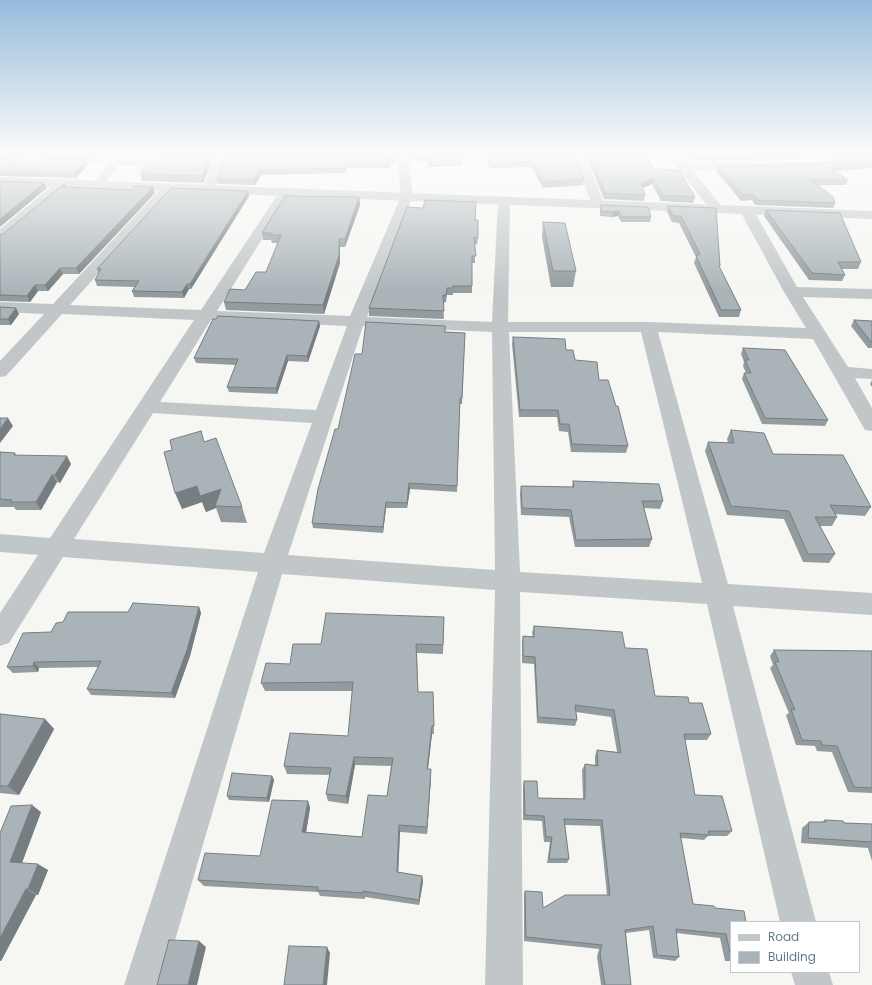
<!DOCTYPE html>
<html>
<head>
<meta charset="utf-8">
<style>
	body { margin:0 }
	#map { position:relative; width:872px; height:985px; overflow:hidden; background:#f6f6f3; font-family:Poppins,sans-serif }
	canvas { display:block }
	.legend { position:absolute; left:730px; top:921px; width:130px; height:52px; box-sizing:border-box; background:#fff; border:1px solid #c1c9ce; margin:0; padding:5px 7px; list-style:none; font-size:12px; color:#647985 }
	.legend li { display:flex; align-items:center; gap:8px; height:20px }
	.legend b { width:20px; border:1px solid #c1c9ce }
</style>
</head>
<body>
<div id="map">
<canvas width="872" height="985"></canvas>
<ul class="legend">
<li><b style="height:5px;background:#c1c7c9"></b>Road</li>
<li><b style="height:11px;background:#aab4b8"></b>Building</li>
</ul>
</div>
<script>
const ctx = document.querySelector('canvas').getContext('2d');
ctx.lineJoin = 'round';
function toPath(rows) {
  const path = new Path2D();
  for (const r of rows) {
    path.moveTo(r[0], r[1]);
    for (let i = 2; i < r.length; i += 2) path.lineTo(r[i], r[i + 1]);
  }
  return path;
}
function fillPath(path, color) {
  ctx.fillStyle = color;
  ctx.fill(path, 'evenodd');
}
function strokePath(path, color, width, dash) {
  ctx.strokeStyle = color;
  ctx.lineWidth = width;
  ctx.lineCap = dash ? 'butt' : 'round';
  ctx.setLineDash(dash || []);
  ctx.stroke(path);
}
const minor = toPath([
	[14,154,26,154,4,175,0,176,0,166,14,154],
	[125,154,122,159,215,158,217,154,228,154,215,189,213,192,209,193,205,192,203,189,212,165,117,166,103,187,99,188,95,187,93,184,109,161,46,163,42,162,40,160,42,158,46,157,125,154],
	[397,154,408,154,413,196,367,317,492,322,498,201,499,198,504,197,509,198,510,201,508,322,648,322,806,328,784,292,740,211,742,208,747,207,752,208,754,211,797,287,872,289,872,299,803,297,848,367,872,369,872,379,855,378,872,408,872,431,865,430,813,339,658,332,728,584,872,593,872,615,733,606,816,922,780,922,707,604,520,592,523,985,485,985,495,590,282,574,162,985,124,985,258,572,63,557,9,643,0,646,0,613,38,555,0,552,0,534,50,538,194,320,62,314,6,376,0,377,0,361,44,314,0,312,0,302,53,304,165,184,169,183,173,184,175,187,173,190,70,305,201,310,282,188,286,187,290,188,292,191,217,311,350,316,401,196,397,154],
	[211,320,347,326,316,410,160,402,211,320],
	[363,326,492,332,495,570,288,555,363,326],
	[509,332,641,332,702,583,520,572,509,332],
	[153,413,312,423,264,553,74,539,153,413],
	[571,154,582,154,589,166,604,204,603,207,593,207,592,204,577,166,571,154],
	[667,154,678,154,686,163,747,162,751,163,753,165,751,167,747,168,692,170,724,209,722,212,717,213,712,212,667,154],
	[872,158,872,164,832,165,828,164,826,162,828,160,832,159,872,158],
	[63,179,67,180,69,183,67,186,5,239,0,240,0,229,59,180,63,179],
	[791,972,829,972,833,985,795,985,791,972]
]);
const tertiary = toPath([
	[0,177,872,211,872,219,0,185,0,177]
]);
const wall = toPath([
	[0,154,94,154,8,159,7,160,10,161,89,163,76,178,0,176],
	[154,154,216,154,214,157,155,157],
	[227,154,396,154,396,162,390,162,391,168,346,168,346,173,261,175,255,185,218,184,217,179],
	[409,154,461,154,461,166,428,167,427,161,410,161],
	[483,154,573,154,584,179,583,185,543,188,532,167,490,168],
	[584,154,646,154,654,169,695,197,693,203,661,201,652,184,643,188,645,195,644,201,604,199,590,165],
	[687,154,872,154,872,157,694,161],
	[208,159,210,167,203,183,142,181,140,174],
	[872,161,872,168,835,171,848,180,846,185,817,185,835,203,833,208,755,205,752,200,741,201,716,171,717,166],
	[65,184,66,187,155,193,79,274,63,274,48,291,38,291,30,302,0,301,0,235,3,234],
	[248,191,249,196,191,289,189,289,184,298,134,297,132,291,135,287,97,286,95,280,99,274,97,269],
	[359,197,360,205,345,247,340,247,340,263,324,314,226,310,224,302,245,290,266,272,278,243,272,243,271,240,263,240,262,233],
	[601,205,651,217,650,222,621,222,618,216,612,217,600,216,600,210],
	[668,206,716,208,720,266,719,267,741,310,739,317,719,317,694,263,696,257,679,223,672,222,667,212],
	[766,210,861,262,858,269,842,269,845,275,842,281,809,280,764,216],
	[475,220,478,238,477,245,475,244,475,263,472,263,472,293,453,293,453,295,447,295,446,302,443,303,444,319,369,316,369,308],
	[543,222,576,271,573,287,551,287,542,237],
	[0,307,19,314,11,325,0,325],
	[854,320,872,321,872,348,868,348,851,326],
	[319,321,320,326,308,362,288,361,277,394,229,392,227,387,236,365,196,363,194,358],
	[445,332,465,333,462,404,460,404,457,492,410,489,407,508,386,508,383,533,313,528,312,523,338,429,362,354],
	[513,337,566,350,575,360,599,380,616,406,628,446,626,453,571,452,568,432,559,431,557,417,519,417,512,344],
	[743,348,828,420,825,426,762,424,742,379,744,373,746,373,743,366,744,362,741,354],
	[872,380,872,387,870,384],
	[731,430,773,454,871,507,865,516,835,514,837,517,832,526,820,526,835,554,829,563,803,562,784,519,727,515,705,451,708,442,728,443,727,439],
	[204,442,242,507,247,523,221,522,216,508,206,512,202,502,182,509],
	[0,452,15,453,16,455,71,464,60,483,57,482,41,510,16,510,14,507,0,507],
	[573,481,663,501,660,509,644,508,652,539,649,547,575,547,569,517,521,515,520,494,521,486,572,487],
	[199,607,201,613,190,656,175,698,91,695,87,689,98,667,39,668,38,672,13,673,7,667,63,622,128,612],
	[444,617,443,654,417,653,418,692,433,692,434,734,432,734,428,769,431,777,427,834,400,832,398,872,422,876,423,882,419,905,365,897,365,899,320,896,318,892,204,886,198,880,260,856,308,801,310,808,306,832,362,837,387,796,391,766,355,765,348,804,328,801,326,794,330,775,287,774,284,766,348,736,352,691,265,691,261,683,321,644],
	[534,626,625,648,655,696,689,703,711,734,707,740,685,740,695,795,732,831,727,836,708,836,704,840,681,838,693,904,715,908,731,922,731,961,725,961,720,938,676,933,679,957,675,961,653,958,649,930,626,933,631,985,601,985,597,957,599,949,524,941,524,895,525,891,543,908,607,895,600,826,565,825,569,859,567,863,547,863,550,842,544,842,542,821,523,820,523,786,524,781,538,798,583,799,582,770,585,764,595,765,595,756,597,750,617,752,611,717,576,712,577,720,575,726,537,723,534,664,522,663,522,643,523,636,533,636,532,633],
	[774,650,872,651,872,793,848,792,832,752,817,751,815,746,796,745,786,715,789,713,770,668,773,665,770,656],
	[0,714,45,719,54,729,19,795,0,793],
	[272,776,274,780,269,802,229,800,227,796],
	[41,812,22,863,48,870,38,895,36,895,1,961,0,961,0,833],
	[825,820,844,823,872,824,872,861,868,848,801,843,802,828,809,822,822,822]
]);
const shadedWall = toPath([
	[6,154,8,159,5,163,3,158],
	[87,158,89,163,76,178,74,173],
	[208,159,210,167,203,183,202,176],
	[260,170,261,175,255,185,254,180],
	[654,178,652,184,640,189,641,183],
	[44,183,47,188,0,227,0,219],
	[65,184,67,189,62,187],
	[153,187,155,193,79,274,76,268],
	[248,191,249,196,191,289,190,284],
	[359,197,360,205,345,247,345,239],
	[619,211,618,216,612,217,613,212],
	[339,239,340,247,340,263,324,314,323,305],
	[60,268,63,274,48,291,45,285],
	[187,284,189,289,184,298,182,292],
	[35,285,38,291,30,302,27,296],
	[16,308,19,314,11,325,8,319],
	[319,321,320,326,308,362,307,356],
	[287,355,288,361,277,394,276,388],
	[8,418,13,426,0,443,0,429],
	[67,456,71,464,60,483,55,475],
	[52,475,57,482,41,510,36,502],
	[409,483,410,489,407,508,407,503],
	[197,486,221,489,215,506,216,508,206,512,202,502,182,509,175,493],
	[386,502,386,508,383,533,383,527],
	[199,607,201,613,190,656,175,698,171,693],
	[34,662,39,668,38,672,33,666],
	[45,719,54,729,19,795,8,786],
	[432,726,432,734,427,776,427,769],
	[354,757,355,765,348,804,346,796],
	[431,769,431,777,427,834,427,827],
	[272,776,274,780,269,802,267,798],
	[308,801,310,808,305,839,302,832],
	[32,805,41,812,20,868,10,862],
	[399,825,400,832,398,878,397,872],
	[38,864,48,870,38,895,28,889],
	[422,876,423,882,419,905,419,900],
	[26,889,36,895,1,961,0,960,0,938],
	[199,941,206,947,197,985,188,985],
	[327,947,330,953,327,985,323,985]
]);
const building = toPath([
	[0,154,5,154,3,158,10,161,87,158,74,173,0,171,0,154],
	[227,154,396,154,396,156,390,157,391,163,346,163,345,168,260,170,254,180,217,179,227,154],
	[410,154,461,154,461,161,428,162,426,156,410,156,410,154],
	[486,154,573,154,584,179,543,182,533,161,490,162,486,154],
	[588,154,646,154,654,169,679,170,695,197,663,195,654,178,641,183,645,195,605,193,591,160,588,154],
	[693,154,799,154,695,156,693,154],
	[208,159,202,176,140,174,148,160,208,159],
	[872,161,872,164,829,167,848,180,811,180,833,197,835,203,757,200,754,195,743,195,717,166,872,161],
	[0,181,44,183,0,219,0,181],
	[64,184,65,184,62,187,133,190,135,186,153,187,76,268,60,268,45,285,35,285,27,296,0,295,0,235,3,234,64,184],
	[171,188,248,191,190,284,187,284,182,292,132,291,139,281,95,280,101,269,97,269,171,188],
	[285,196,359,197,345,239,339,239,339,255,323,305,224,302,230,289,245,290,256,272,266,272,281,235,270,235,271,233,262,233,285,196],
	[425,200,476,202,475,220,478,220,478,238,474,237,476,256,472,256,472,286,453,286,453,288,447,288,446,295,443,295,444,311,369,308,407,207,423,208,425,200],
	[601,205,648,207,651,217,622,217,619,211,613,212,601,211,601,205],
	[668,206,716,208,720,266,719,266,741,310,721,310,696,256,700,254,681,216,673,216,668,206],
	[766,210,840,213,861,262,838,262,845,275,812,273,766,210],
	[543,222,565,223,576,271,553,271,543,222],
	[0,307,16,308,8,319,0,319,0,307],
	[218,316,319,321,307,356,287,355,276,388,227,387,238,359,194,358,213,319,216,319,218,316],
	[854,320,872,321,872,342,871,342,854,320],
	[366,322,445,326,445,332,465,333,462,398,460,398,457,486,409,483,407,503,386,502,383,527,312,523,318,489,335,429,338,429,355,354,362,354,366,322],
	[513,337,565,339,566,350,573,350,575,360,597,362,599,380,608,380,616,406,618,406,628,446,572,444,569,424,560,424,558,410,520,410,513,337],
	[743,348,785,350,828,420,765,418,744,373,751,373,745,360,749,360,743,348],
	[0,418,8,418,0,429,0,418],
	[731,430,764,433,773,454,843,455,871,507,830,505,837,517,815,517,835,554,808,554,789,511,731,506,708,442,734,443,731,430],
	[201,431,204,442,216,438,242,507,215,506,221,489,200,496,197,486,175,493,164,452,172,450,170,440,201,431],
	[0,452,15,453,14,455,67,456,55,475,52,475,36,502,10,502,12,500,0,499,0,452],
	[573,481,659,484,663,501,642,501,652,539,576,540,571,510,522,508,521,486,574,487,573,481],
	[133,603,199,607,187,650,171,693,87,689,101,661,34,662,33,666,7,667,23,633,51,632,56,623,63,622,68,612,128,612,133,603],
	[326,613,444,617,443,645,416,644,418,692,433,692,434,726,432,726,427,769,431,769,427,827,399,825,397,872,422,876,419,900,363,891,363,893,317,890,318,887,198,880,205,853,260,856,272,800,308,801,302,832,362,837,368,795,387,796,393,758,354,757,346,796,326,794,331,768,284,766,290,733,348,736,353,682,261,683,266,663,290,664,293,644,321,644,326,613],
	[534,626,622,632,625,648,647,649,655,696,688,697,689,703,702,703,711,734,684,734,695,795,722,796,732,831,708,831,709,835,680,833,693,904,714,906,715,908,744,911,746,922,731,922,731,957,726,934,676,929,679,957,657,955,653,926,625,930,631,985,605,985,600,954,602,945,526,937,525,891,542,892,543,908,565,895,610,895,602,820,564,819,569,859,549,859,552,837,546,837,544,816,525,815,524,781,537,781,538,798,585,799,585,764,598,766,597,750,621,753,614,710,575,705,577,720,538,717,535,657,523,656,523,636,534,637,534,626],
	[774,650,872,651,872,788,854,787,837,746,822,745,821,741,802,740,791,709,795,710,775,662,779,662,774,650],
	[0,714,45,719,8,786,0,786,0,714],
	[232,773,272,776,267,798,227,796,232,773],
	[32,805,10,862,38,864,28,889,26,889,0,938,0,833,11,806,32,805],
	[825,820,843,821,844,823,872,824,872,842,808,838,809,822,826,822,825,820],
	[169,940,199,941,188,985,157,985,169,940],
	[289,946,327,947,323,985,284,985,289,946]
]);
fillPath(minor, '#c1c7c9');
fillPath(tertiary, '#c1c7c9');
fillPath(wall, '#929b9e');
fillPath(shadedWall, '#777e81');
fillPath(building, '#aab4b8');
strokePath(building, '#777e81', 1);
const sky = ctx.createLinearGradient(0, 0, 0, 292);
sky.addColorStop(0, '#95bcdc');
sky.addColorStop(0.53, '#fbfbfa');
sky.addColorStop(1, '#fbfbfa00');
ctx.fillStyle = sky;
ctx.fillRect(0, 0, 872, 292);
</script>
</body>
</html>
